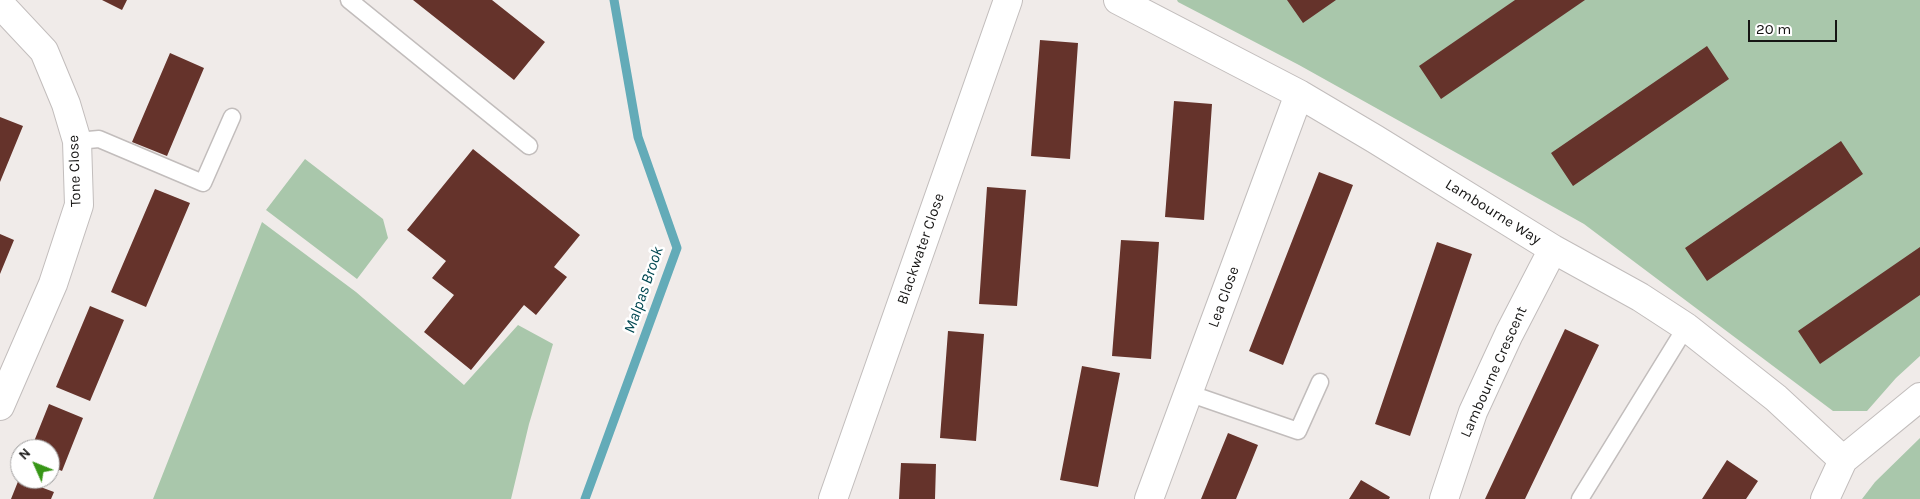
<!DOCTYPE html>
<html>
<head>
<meta charset="utf-8">
<style>
	body { margin:0 }
	#map { position:relative; width:1920px; height:499px; overflow:hidden; background:#f0ebe9; font-family:Karla,sans-serif }
	canvas { display:block }
	.north { position:absolute; left:10px; top:439px; width:50px; height:50px; box-sizing:border-box; background:#fff; border:1px solid #a2a1a1; border-radius:50%; rotate:314deg; font-size:14px; font-weight:700; line-height:20px; text-align:center; color:#161514 }
	.north::after { content:''; display:block; margin:auto; width:18px; height:22px; background:#379616; clip-path:polygon(50% 0,100% 100%,50% 72%,0 100%) }
	.scale { position:absolute; left:1748px; top:20px; width:89px; height:22px; box-sizing:border-box; border:2px solid #161514; border-top:0; padding-left:6px; font-size:15px; line-height:18px; white-space:nowrap; color:#161514; -webkit-text-stroke:4px #fff; paint-order:stroke }
</style>
</head>
<body>
<div id="map">
<canvas width="1920" height="499"></canvas>
<div class="north">N</div>
<div class="scale">20 m</div>
</div>
<script>
const ctx = document.querySelector('canvas').getContext('2d');
ctx.lineJoin = 'round';
function fillPath(path, color) {
  ctx.fillStyle = color;
  ctx.fill(path, 'evenodd');
}
function toPath(rows) {
  const path = new Path2D();
  for (const r of rows) {
    path.moveTo(r[0], r[1]);
    for (let i = 2; i < r.length; i += 2) path.lineTo(r[i], r[i + 1]);
  }
  return path;
}
function strokePath(path, color, width, dash) {
  ctx.strokeStyle = color;
  ctx.lineWidth = width;
  ctx.lineCap = dash ? 'butt' : 'round';
  ctx.setLineDash(dash || []);
  ctx.stroke(path);
}
function write(font, color, halo, rows, align = 'center') {
  ctx.font = font + ' Karla,sans-serif';
  ctx.lineWidth = 5;
  ctx.setLineDash([]);
  ctx.textBaseline = 'middle';
  ctx.strokeStyle = halo;
  ctx.fillStyle = color;
  for (const [text, x, y, turn = 0] of rows) {
    ctx.save();
    ctx.translate(x, y);
    ctx.rotate((+turn || 0) * Math.PI / 180);
    ctx.textAlign = isNaN(turn) ? turn : align;
    if (halo) ctx.strokeText(text, 0, 0);
    ctx.fillText(text, 0, 0);
    ctx.restore();
  }
}
const green = toPath([
	[1177,0,1920,0,1920,356,1896,378,1867,411,1833,411,1584,224,1299,65,1178,2],
	[305,159,383,219,388,238,357,279,266,210],
	[262,222,356,292,464,385,518,325,553,344,529,424,511,499,153,499],
	[1920,438,1920,499,1862,499,1875,482]
]);
const stream = toPath([
	[585,499,677,248,638,137,614,0]
]);
const building = toPath([
	[102,0,127,0,122,10],
	[413,0,492,0,545,42,514,80],
	[1287,0,1336,0,1303,23],
	[1515,0,1585,0,1441,99,1419,66],
	[1040,40,1078,43,1070,159,1031,156],
	[1707,46,1729,79,1573,186,1551,153],
	[170,53,204,68,167,156,132,142],
	[1174,101,1212,104,1204,220,1165,217],
	[0,117,23,126,0,182],
	[1841,141,1863,174,1707,281,1685,248],
	[473,149,580,235,554,267,567,277,536,315,524,305,471,370,424,332,454,295,432,278,446,261,407,230],
	[1319,172,1353,185,1283,365,1249,351],
	[987,187,1026,190,1017,306,979,304],
	[155,189,190,203,146,307,111,292],
	[0,234,14,240,0,274],
	[1121,240,1159,242,1151,359,1112,356],
	[1437,242,1472,254,1410,436,1375,424],
	[1920,247,1920,295,1820,364,1798,331],
	[90,306,124,320,90,401,56,387],
	[1565,329,1599,345,1525,499,1485,499],
	[948,331,984,334,976,441,940,438],
	[1082,366,1120,373,1098,487,1060,480],
	[49,404,83,418,62,471,50,466,50,449,31,449],
	[1228,433,1258,445,1248,470,1236,499,1201,499],
	[1727,460,1758,481,1746,499,1702,499],
	[901,463,936,464,935,499,899,499],
	[19,479,54,492,51,499,11,499],
	[1361,480,1390,497,1389,499,1349,499]
]);
const lane = toPath([
	[349,0,529,146],
	[77,141,99,139,203,183,232,117],
	[1188,393,1298,431,1320,382],
	[1580,499,1686,327]
]);
const street = toPath([
	[1118,0,1299,94,1375,139,1553,249,1640,297,1686,327,1776,398,1843,460],
	[0,4,44,51,66,104,77,141,79,205,53,284,0,406],
	[833,499,1008,0],
	[1149,499,1299,94],
	[1444,499,1473,412,1509,334,1553,249]
]);
const secondary = toPath([
	[1825,499,1843,460,1920,397]
]);
const streetNames = [
	["Tone Close",75,171,-92],
	["Lambourne Way",1493,212,32],
	["Blackwater Close",921,249,-71],
	["Lea Close",1224,297,-70],
	["Lambourne Crescent",1494,372,-66]
];
const waterNames = [
	["Malpas Brook",644,290,-71]
];
fillPath(green, '#a9c7ab');
strokePath(stream, '#63abb8', 9);
fillPath(building, '#65332b');
strokePath(lane, '#c2bdbc', 19);
strokePath(street, '#c2bdbc', 30);
strokePath(secondary, '#c2bdbc', 30);
strokePath(lane, '#fff', 16);
strokePath(street, '#fff', 28);
strokePath(secondary, '#fff', 28);
write('15px', '#161514', '#fff', streetNames);
write('italic 16px', '#014751', '#fff', waterNames);
</script>
</body>
</html>
